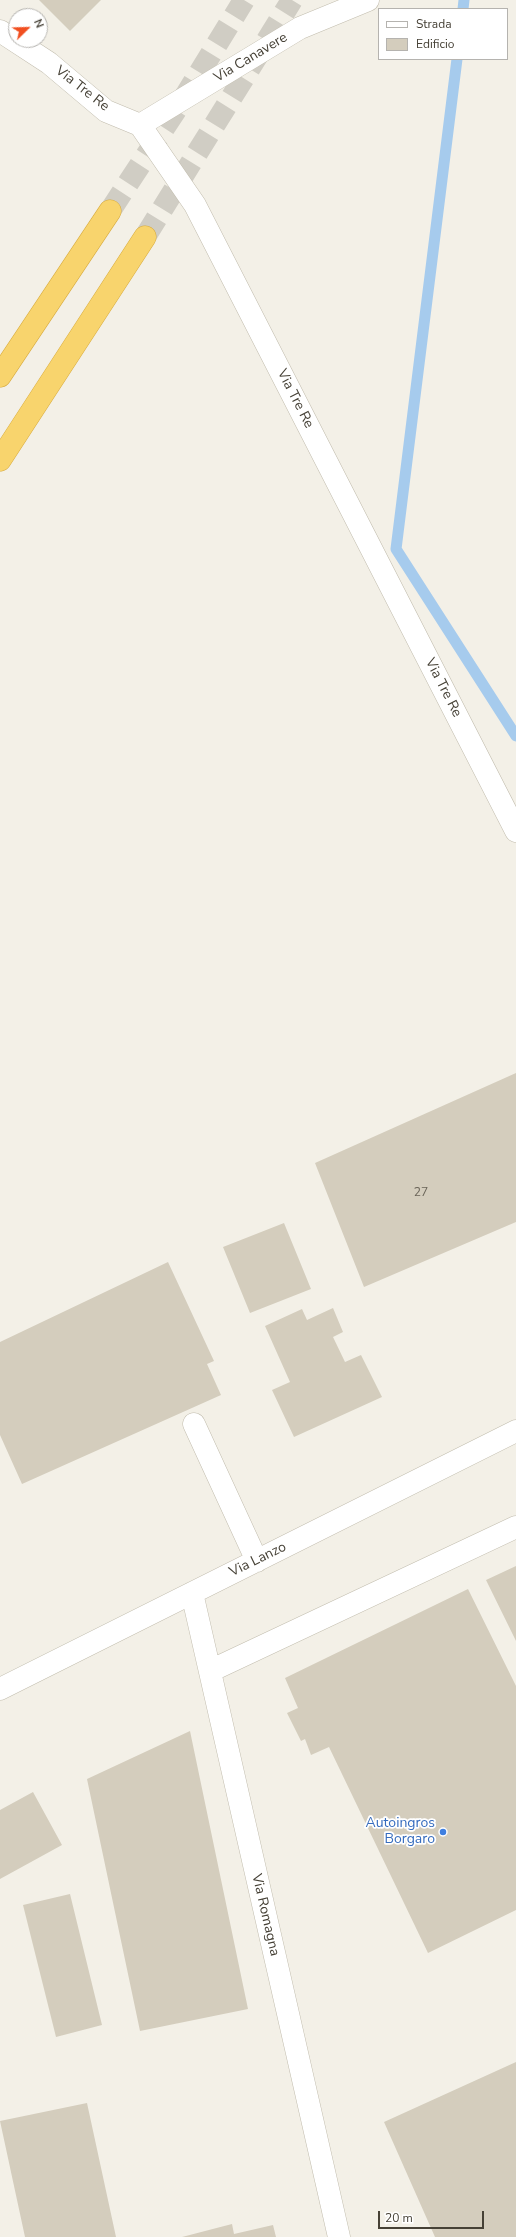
<!DOCTYPE html>
<html>
<head>
<meta charset="utf-8">
<style>
	body { margin:0 }
	#map { position:relative; width:516px; height:2237px; overflow:hidden; background:#f3f0e7; font-family:"Nunito Sans",sans-serif }
	canvas { display:block }
	.legend { position:absolute; left:378px; top:8px; width:130px; height:52px; box-sizing:border-box; background:#fff; border:1px solid #b5b3af; margin:0; padding:5px 7px; list-style:none; font-size:12px; color:#464136 }
	.legend li { display:flex; align-items:center; gap:8px; height:20px }
	.legend b { width:20px; border:1px solid #b5b3af }
	.north { position:absolute; left:8px; top:8px; width:40px; height:40px; box-sizing:border-box; background:#fff; border:1px solid #b5b3af; border-radius:50%; rotate:67deg; font-size:11px; font-weight:700; line-height:16px; text-align:center; color:#464136 }
	.north::after { content:''; display:block; margin:auto; width:14px; height:18px; background:#f14f20; clip-path:polygon(50% 0,100% 100%,50% 72%,0 100%) }
	.scale { position:absolute; left:378px; top:2211px; width:106px; height:18px; box-sizing:border-box; border:2px solid #464136; border-top:0; padding-left:5px; font-size:12px; line-height:14px; white-space:nowrap; color:#464136; -webkit-text-stroke:3px #fff; paint-order:stroke }
</style>
</head>
<body>
<div id="map">
<canvas width="516" height="2237"></canvas>
<ul class="legend">
<li><b style="height:5px;background:#fff"></b>Strada</li>
<li><b style="height:11px;background:#d4cdbd"></b>Edificio</li>
</ul>
<div class="north">N</div>
<div class="scale">20 m</div>
</div>
<script>
const ctx = document.querySelector('canvas').getContext('2d');
ctx.lineJoin = 'round';
function toPath(rows) {
  const path = new Path2D();
  for (const r of rows) {
    path.moveTo(r[0], r[1]);
    for (let i = 2; i < r.length; i += 2) path.lineTo(r[i], r[i + 1]);
  }
  return path;
}
function strokePath(path, color, width, dash) {
  ctx.strokeStyle = color;
  ctx.lineWidth = width;
  ctx.lineCap = dash ? 'butt' : 'round';
  ctx.setLineDash(dash || []);
  ctx.stroke(path);
}
function fillPath(path, color) {
  ctx.fillStyle = color;
  ctx.fill(path, 'evenodd');
}
function write(font, color, halo, rows, align = 'center') {
  ctx.font = font + ' "Nunito Sans",sans-serif';
  ctx.lineWidth = 3.5;
  ctx.setLineDash([]);
  ctx.textBaseline = 'middle';
  ctx.strokeStyle = halo;
  ctx.fillStyle = color;
  for (const [text, x, y, turn = 0] of rows) {
    ctx.save();
    ctx.translate(x, y);
    ctx.rotate((+turn || 0) * Math.PI / 180);
    ctx.textAlign = isNaN(turn) ? turn : align;
    if (halo) ctx.strokeText(text, 0, 0);
    ctx.fillText(text, 0, 0);
    ctx.restore();
  }
}
const stream = toPath([
	[463,9,464,0],
	[457,59,396,549,516,736]
]);
const building = toPath([
	[39,0,101,0,70,31],
	[516,1073,516,1222,364,1287,315,1163],
	[284,1223,311,1289,250,1313,223,1247],
	[168,1262,214,1361,207,1364,221,1395,22,1484,0,1435,0,1342],
	[333,1308,343,1332,333,1337,345,1362,361,1355,382,1397,294,1437,272,1390,290,1382,265,1326,302,1309,307,1320],
	[516,1566,516,1641,486,1580],
	[468,1589,516,1686,516,1910,428,1953,329,1747,311,1755,305,1739,301,1741,287,1713,298,1708,285,1678],
	[190,1731,248,2009,140,2031,87,1779],
	[33,1792,62,1845,0,1879,0,1810],
	[70,1894,102,2025,56,2037,23,1905],
	[516,2062,516,2237,435,2237,384,2122],
	[87,2103,116,2237,25,2237,0,2121],
	[232,2224,234,2234,273,2225,276,2237,182,2237]
]);
const highwayTunnel = toPath([
	[110,211,187,93,244,0],
	[145,237,292,0]
]);
const minor = toPath([
	[0,31,49,63,106,111,140,125,195,205,516,831],
	[140,125,300,28,368,0],
	[194,1424,257,1561],
	[192,1593,339,2237],
	[210,1671,516,1527],
	[0,1689,516,1431]
]);
const highway = toPath([
	[0,376,110,211],
	[0,460,145,237]
]);
const markers = [
	[443,1832,4,"#3f7fe0"]
];
const numberNames = [
	["27",421,1193]
];
const streetNames = [
	["Via Canavere",251,58,-31],
	["Via Tre Re",82,89,38],
	["Via Tre Re",295,399,63],
	["Via Tre Re",443,688,63],
	["Via Lanzo",258,1560,-26],
	["Via Romagna",265,1915,77]
];
const shopNames = [
	["Autoingros",435,1824],
	["Borgaro",435,1840]
];
strokePath(stream, '#a6cbed', 11);
fillPath(building, '#d4cdbd');
strokePath(highwayTunnel, '#d0cdc4', 22, [22, 11]);
strokePath(minor, '#c1bcad', 23);
strokePath(highway, '#d7aa3d', 23);
strokePath(minor, '#fff', 22);
strokePath(highway, '#f8d46d', 22);
for (const [x, y, r, color] of markers) {
  const dot = new Path2D();
  dot.arc(x, y, r, 0, 2 * Math.PI);
  ctx.fillStyle = color;
  ctx.fill(dot);
  strokePath(dot, '#fff', 1.5);
}
write('12px', '#6a6458', null, numberNames);
write('14px', '#464136', '#fff', streetNames);
write('14px', '#366cbe', '#fff', shopNames, 'right');
</script>
</body>
</html>
